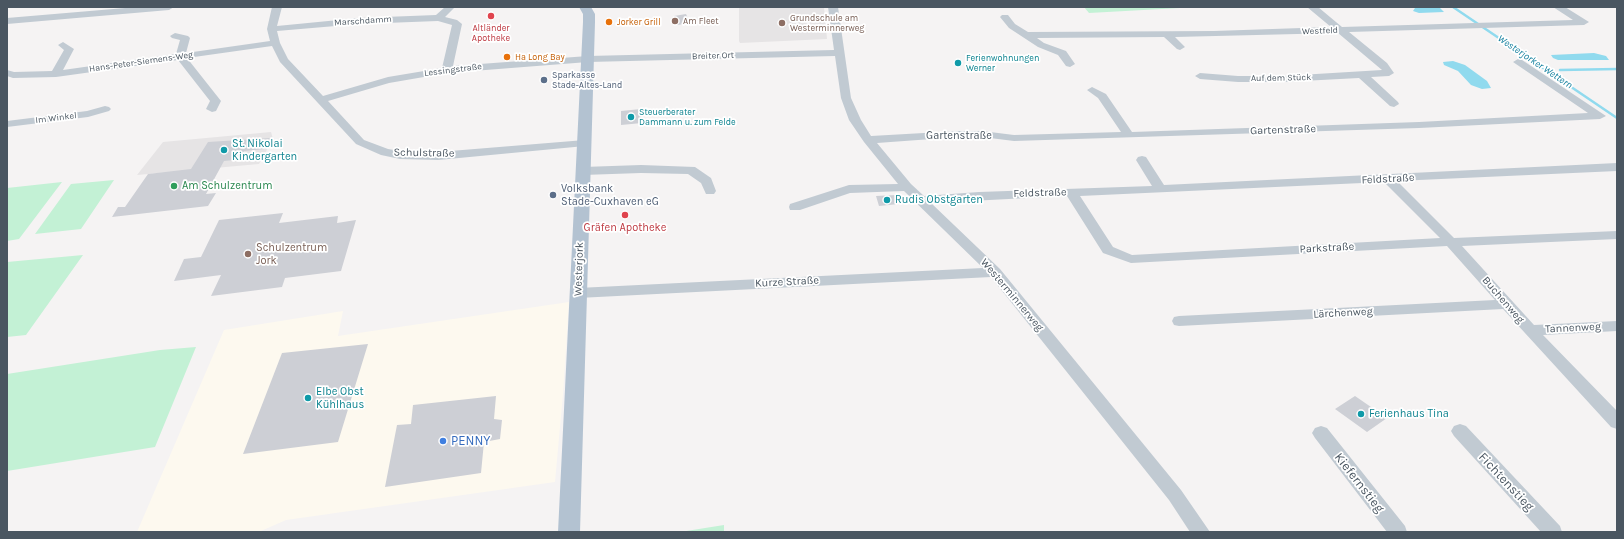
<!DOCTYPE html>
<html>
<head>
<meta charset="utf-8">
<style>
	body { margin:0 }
	#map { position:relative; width:1624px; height:539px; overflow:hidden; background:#f5f3f3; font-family:Karla,sans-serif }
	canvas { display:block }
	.frame { position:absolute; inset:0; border:8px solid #4a5661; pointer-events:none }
</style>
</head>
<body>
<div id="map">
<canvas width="1624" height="539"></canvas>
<div class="frame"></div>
</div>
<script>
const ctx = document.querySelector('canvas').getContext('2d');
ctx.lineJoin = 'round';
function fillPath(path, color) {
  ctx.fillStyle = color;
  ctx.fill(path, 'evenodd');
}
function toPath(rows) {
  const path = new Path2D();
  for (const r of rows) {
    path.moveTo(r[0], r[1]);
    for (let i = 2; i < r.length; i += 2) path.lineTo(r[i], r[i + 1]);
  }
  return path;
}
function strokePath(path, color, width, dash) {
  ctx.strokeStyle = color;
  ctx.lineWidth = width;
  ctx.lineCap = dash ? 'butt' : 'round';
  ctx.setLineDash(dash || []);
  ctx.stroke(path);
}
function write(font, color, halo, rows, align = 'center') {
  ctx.font = font + ' Karla,sans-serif';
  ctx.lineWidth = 3.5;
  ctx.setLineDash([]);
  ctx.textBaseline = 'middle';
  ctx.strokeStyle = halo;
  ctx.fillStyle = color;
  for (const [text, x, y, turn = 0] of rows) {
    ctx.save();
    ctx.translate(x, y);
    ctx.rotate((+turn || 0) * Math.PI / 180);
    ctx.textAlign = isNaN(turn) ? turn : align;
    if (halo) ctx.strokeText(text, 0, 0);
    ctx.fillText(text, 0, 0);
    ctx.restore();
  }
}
const commercial = toPath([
	[569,302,563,394,555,482,286,520,261,531,253,532,137,532,224,330,343,311,338,336]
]);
const education = toPath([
	[739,7,824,7,827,39,740,43,739,41],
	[271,132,273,139,259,164,137,175,163,142]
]);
const green = toPath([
	[1084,7,1198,7,1089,13],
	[114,180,81,229,35,234,71,184],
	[62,182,19,239,7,241,7,188],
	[83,255,26,335,7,337,7,262],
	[196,347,155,447,7,471,7,374,160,350],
	[724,525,724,532,680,532]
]);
const water = toPath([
	[1418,7,1440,8,1444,12,1419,13,1413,11,1415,8],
	[1594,53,1606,56,1609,60,1558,60,1553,58,1551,55],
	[1453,61,1465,65,1487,81,1491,88,1482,89,1471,85,1458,71,1444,65,1443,62]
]);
const stream = toPath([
	[1453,7,1617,118],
	[1560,70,1617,69]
]);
const building = toPath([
	[686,14,690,23,678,25,674,16],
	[641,109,642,123,621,125,621,111],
	[271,138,265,149,244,151,241,157,235,157,234,160,224,161,206,194,216,193,208,206,112,217,118,207,125,207,148,174,191,169,208,142],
	[896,195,899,204,879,206,876,196],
	[283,213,279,223,338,216,337,223,356,220,341,271,285,278,282,287,211,296,221,275,174,281,184,259,201,257,219,220],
	[368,344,338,442,243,454,282,353],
	[496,396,494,419,502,420,500,439,484,442,481,473,385,487,397,425,411,424,413,405],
	[1355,396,1387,418,1367,432,1335,409]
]);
const minor = toPath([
	[137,7,174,7,169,10,7,24,7,18,137,7],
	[272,7,282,7,277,26,359,18,436,15,445,7,455,7,445,17,457,20,462,24,453,66,588,56,834,50,828,7,838,7,851,98,861,120,871,136,959,131,982,131,1014,135,1121,132,1098,98,1087,90,1092,87,1106,94,1132,132,1419,122,1588,113,1513,62,1518,59,1522,60,1606,116,1600,119,1419,128,1014,141,982,137,959,137,877,143,911,184,924,196,979,192,1152,186,1136,160,1138,157,1142,156,1146,157,1164,185,1617,163,1617,171,1397,181,1454,238,1617,231,1617,239,1462,246,1534,325,1617,321,1617,331,1543,335,1617,411,1617,429,1611,427,1503,309,1179,326,1174,325,1172,321,1174,317,1179,316,1495,300,1447,246,1131,263,1103,253,1067,196,931,203,1000,269,1181,490,1210,532,1190,532,1169,500,991,277,578,298,573,296,571,293,573,290,578,288,983,268,904,191,850,193,800,210,790,210,789,207,790,204,849,185,898,184,864,142,849,120,841,98,835,56,588,62,447,73,389,83,328,101,364,140,388,149,400,151,438,152,585,140,589,141,591,143,589,145,585,146,438,160,400,159,381,155,356,144,280,62,272,46,187,58,221,101,216,111,212,112,206,109,210,101,178,60,56,77,13,78,7,76,7,70,14,72,52,71,64,50,58,45,63,42,74,49,63,70,176,54,180,40,172,38,170,36,175,33,188,36,190,38,186,53,270,41,267,29,272,7],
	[438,21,452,25,442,68,388,77,323,96,288,59,280,43,277,31,359,24,438,21],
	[1384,182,1440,238,1132,255,1113,247,1080,196,1384,182],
	[1307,7,1318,7,1342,27,1573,20,1553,7,1565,7,1589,22,1584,25,1349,32,1387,63,1394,73,1389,76,1371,77,1398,102,1399,104,1394,107,1390,106,1359,78,1283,82,1238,82,1200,79,1195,76,1200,73,1238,76,1283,76,1382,70,1338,33,1175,37,1185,47,1180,50,1177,49,1164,37,1037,38,1044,43,1066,51,1075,64,1070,67,1066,66,1058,55,1038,47,1009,28,1000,17,1002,15,1008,15,1015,24,1028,32,1214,31,1331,27,1307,7],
	[105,106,109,107,111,109,109,111,88,117,7,127,7,121,87,111,105,106],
	[641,165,695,167,711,178,716,191,714,194,706,194,701,183,688,174,641,173,583,175,579,174,577,171,579,168,583,167,641,165],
	[1460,424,1466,426,1560,526,1562,532,1541,532,1454,436,1451,431,1454,426,1460,424],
	[1321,426,1327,428,1405,526,1407,532,1387,532,1315,438,1312,433,1315,428,1321,426]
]);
const major = toPath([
	[579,7,591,7,595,14,595,22,580,532,558,532,583,22,583,14,579,7]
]);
const markers = [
	[491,16,4,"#e0444e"],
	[675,21,4,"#8d6e63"],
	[609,22,4,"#e8710a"],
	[782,23,4,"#8d6e63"],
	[507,57,4,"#e8710a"],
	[958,63,4,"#0f9aa8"],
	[544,80,4,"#5c6f8a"],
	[631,117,4,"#0f9aa8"],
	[224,150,4,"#0f9aa8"],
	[174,186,4,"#2e9e5b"],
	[553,195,4,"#5c6f8a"],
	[887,200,4,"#0f9aa8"],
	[625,215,4,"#e0444e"],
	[248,254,4,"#8d6e63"],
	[308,398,4,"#0f9aa8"],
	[1361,414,4,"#0f9aa8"],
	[443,441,4,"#3f7fe0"]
];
const farEducationnames = [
	["Grundschule am",790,18],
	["Westerminnerweg",790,28],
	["Am Fleet",683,21]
];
const farStreetnames = [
	["Marschdamm",363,21,-4],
	["Westfeld",1320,31,-2],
	["Breiter Ort",713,56,-2],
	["Hans-Peter-Siemens-Weg",141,62,-8],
	["Lessingstraße",453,70,-7],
	["Auf dem Stück",1281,78,-1],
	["Im Winkel",56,118,-7]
];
const farFoodnames = [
	["Jorker Grill",617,22],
	["Ha Long Bay",515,57]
];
const farHealthnames = [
	["Altländer",491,28],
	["Apotheke",491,38]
];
const farCulturenames = [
	["Ferienwohnungen",966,58],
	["Werner",966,68],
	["Steuerberater",639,112],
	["Dammann u. zum Felde",639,122]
];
const farServicenames = [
	["Sparkasse",552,75],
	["Stade-Altes-Land",552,85]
];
const farWaternames = [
	["Westerjorker Wettern",1535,62,34]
];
const streetNames = [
	["Gartenstraße",1283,130,-2],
	["Gartenstraße",959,136],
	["Schulstraße",424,153,1],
	["Feldstraße",1388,179,-3],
	["Feldstraße",1040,193,-2],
	["Parkstraße",1327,248,-3],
	["Westerjork",579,269,-88],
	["Kurze Straße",787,282,-3],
	["Westerminnerweg",1012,295,50],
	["Buchenweg",1503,300,49],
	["Lärchenweg",1343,313,-3],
	["Tannenweg",1573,328,-3]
];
const cultureNames = [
	["St. Nikolai",232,144],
	["Kindergarten",232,157],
	["Rudis Obstgarten",895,200],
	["Elbe Obst",316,392],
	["Kühlhaus",316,405],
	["Ferienhaus Tina",1369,414]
];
const leisureNames = [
	["Am Schulzentrum",182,186]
];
const serviceNames = [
	["Volksbank",561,189],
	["Stade-Cuxhaven eG",561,202]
];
const healthNames = [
	["Gräfen Apotheke",625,228]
];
const educationNames = [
	["Schulzentrum",256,248],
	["Jork",256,261]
];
const nearShopnames = [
	["PENNY",451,441]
];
const nearStreetnames = [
	["Fichtenstieg",1506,482,47],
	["Kiefernstieg",1359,483,52]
];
fillPath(commercial, '#fdf9ef');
fillPath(education, '#e6e4e5');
fillPath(green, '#c3f1d5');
fillPath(water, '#90daee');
strokePath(stream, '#90daee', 2.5);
fillPath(building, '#cdcfd5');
fillPath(minor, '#c1cad2');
fillPath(major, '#b3c2d1');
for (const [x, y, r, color] of markers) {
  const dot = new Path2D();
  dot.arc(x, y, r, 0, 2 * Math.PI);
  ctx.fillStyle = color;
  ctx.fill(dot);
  strokePath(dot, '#fff', 1.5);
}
write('9px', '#785e54', '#fff', farEducationnames, 'left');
write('9px', '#4a5661', '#fff', farStreetnames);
write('9px', '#c56008', '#fff', farFoodnames, 'left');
write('9px', '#be3a42', '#fff', farHealthnames);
write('9px', '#0d838f', '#fff', farCulturenames, 'left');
write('9px', '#4e5e75', '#fff', farServicenames, 'left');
write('italic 10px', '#0c7c9b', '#fff', farWaternames);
write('11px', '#4a5661', '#fff', streetNames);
write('11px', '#0d838f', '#fff', cultureNames, 'left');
write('11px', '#27864d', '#fff', leisureNames, 'left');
write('11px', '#4e5e75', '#fff', serviceNames, 'left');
write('11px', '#be3a42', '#fff', healthNames);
write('11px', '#785e54', '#fff', educationNames, 'left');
write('13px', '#366cbe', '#fff', nearShopnames, 'left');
write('13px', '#4a5661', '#fff', nearStreetnames);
</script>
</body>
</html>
